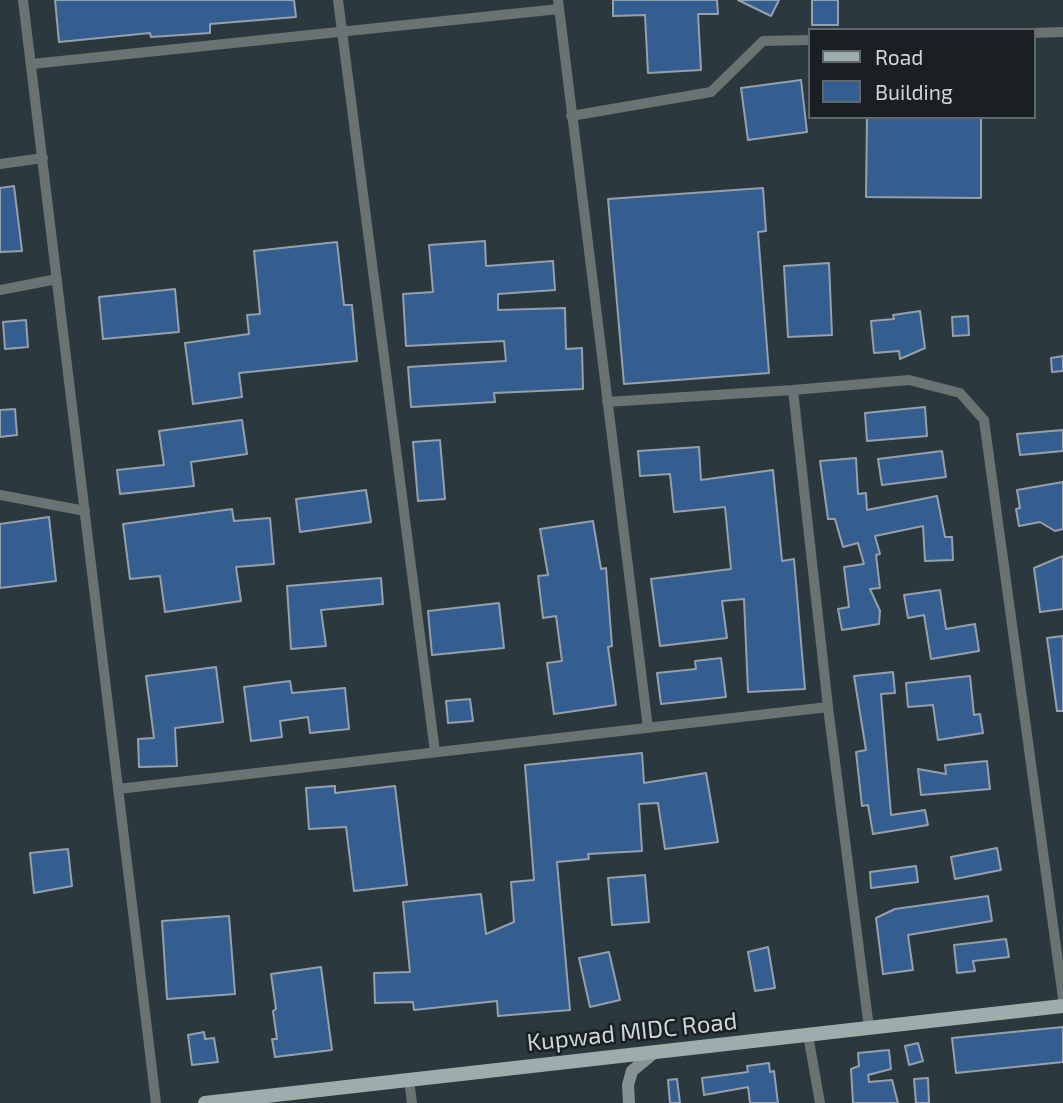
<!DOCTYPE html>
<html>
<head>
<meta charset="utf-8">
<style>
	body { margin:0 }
	#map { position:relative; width:1063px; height:1103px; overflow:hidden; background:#2b393f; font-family:"Exo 2",sans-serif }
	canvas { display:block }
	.legend { position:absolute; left:808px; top:28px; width:228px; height:91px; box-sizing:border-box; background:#191f22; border:2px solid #61686c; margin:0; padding:9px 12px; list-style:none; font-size:21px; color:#ced6da }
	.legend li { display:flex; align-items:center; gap:14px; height:35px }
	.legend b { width:35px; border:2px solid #61686c }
</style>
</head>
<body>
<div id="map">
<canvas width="1063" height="1103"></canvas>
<ul class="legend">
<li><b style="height:9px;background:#9dadac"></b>Road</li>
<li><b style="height:19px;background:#345d90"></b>Building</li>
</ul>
</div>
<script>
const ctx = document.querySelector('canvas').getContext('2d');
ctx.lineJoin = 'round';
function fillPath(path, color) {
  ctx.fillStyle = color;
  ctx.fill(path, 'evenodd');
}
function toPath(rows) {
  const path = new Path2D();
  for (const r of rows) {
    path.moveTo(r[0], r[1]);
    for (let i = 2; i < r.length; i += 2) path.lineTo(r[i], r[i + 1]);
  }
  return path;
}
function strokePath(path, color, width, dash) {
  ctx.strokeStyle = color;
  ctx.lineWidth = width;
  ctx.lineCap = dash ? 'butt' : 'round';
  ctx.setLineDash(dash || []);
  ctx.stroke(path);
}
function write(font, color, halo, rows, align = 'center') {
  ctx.font = font + ' "Exo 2",sans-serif';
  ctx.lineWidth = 5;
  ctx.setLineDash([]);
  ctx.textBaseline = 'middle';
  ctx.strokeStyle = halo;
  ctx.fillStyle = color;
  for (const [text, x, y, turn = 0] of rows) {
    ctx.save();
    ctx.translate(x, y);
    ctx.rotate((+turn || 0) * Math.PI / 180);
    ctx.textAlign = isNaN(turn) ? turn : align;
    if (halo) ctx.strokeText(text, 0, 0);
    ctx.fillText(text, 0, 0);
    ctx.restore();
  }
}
const building = toPath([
	[55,0,294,0,296,17,210,24,210,33,151,37,150,33,59,42,55,0],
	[613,0,717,0,718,14,698,14,701,70,648,73,645,15,613,16,613,0],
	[738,0,779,0,771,16,738,0],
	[812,0,838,0,838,25,812,25,812,0],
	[801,80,807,132,748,140,741,88,801,80],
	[867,117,981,117,981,198,866,197,867,117],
	[14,186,22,251,0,252,0,188,14,186],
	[763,188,766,231,758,232,769,373,624,384,608,199,763,188],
	[485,241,486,266,553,261,555,290,498,294,498,310,565,308,566,349,582,348,583,389,494,393,495,402,411,407,408,367,506,361,504,341,406,346,403,294,433,292,429,245,485,241],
	[337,242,344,305,352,305,357,361,239,373,242,397,193,404,185,343,249,334,247,315,260,314,254,251,337,242],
	[829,263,832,335,788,337,784,266,829,263],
	[175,289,179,332,103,339,99,297,175,289],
	[920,311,925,348,900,359,899,351,874,353,871,321,894,319,893,315,920,311],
	[968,316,969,335,953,336,952,317,968,316],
	[26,320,28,347,5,349,3,322,26,320],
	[1063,356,1063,371,1052,372,1051,358,1063,356],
	[925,407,927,436,867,441,865,413,925,407],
	[15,409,17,435,0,437,0,410,15,409],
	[242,420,247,454,191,462,194,486,120,494,117,470,164,465,159,431,242,420],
	[1063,430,1063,451,1020,455,1017,434,1063,430],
	[440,440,445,499,418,501,413,442,440,440],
	[699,447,701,480,773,470,782,561,794,559,805,689,748,692,744,599,722,601,727,638,660,646,651,579,731,569,725,507,674,512,670,474,640,476,638,451,699,447],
	[942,451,946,477,882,485,878,459,942,451],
	[856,458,858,494,866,493,867,510,937,496,945,537,952,537,953,560,925,561,923,526,875,536,880,554,876,555,880,588,870,589,880,611,879,624,842,630,838,609,849,607,844,567,864,564,858,543,843,547,835,519,828,519,820,461,856,458],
	[1063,482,1063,529,1055,531,1040,522,1019,526,1016,509,1020,508,1017,490,1063,482],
	[366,490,371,522,300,532,296,499,366,490],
	[232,509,234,521,270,518,274,564,236,567,241,601,165,612,160,576,130,579,123,524,232,509],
	[49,517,56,581,0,588,0,524,49,517],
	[593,521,601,569,606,568,612,646,608,647,616,705,554,714,547,663,562,661,556,616,543,618,538,576,548,575,540,529,593,521],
	[1063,556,1063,609,1040,612,1034,568,1063,556],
	[381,578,383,604,321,610,326,646,291,649,287,586,381,578],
	[940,590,946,629,975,624,979,651,931,659,924,615,908,618,904,595,940,590],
	[499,603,504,648,432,655,428,611,499,603],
	[1063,636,1063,711,1057,711,1047,638,1063,636],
	[721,658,726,697,661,704,657,673,696,669,695,661,721,658],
	[216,667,223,722,175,728,177,766,139,767,138,739,154,738,146,676,216,667],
	[893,672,895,693,881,694,891,815,925,810,928,825,873,834,868,805,862,806,856,752,866,750,854,676,893,672],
	[970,676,974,715,980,714,983,733,938,740,933,705,908,707,906,683,970,676],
	[290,681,292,693,345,688,349,729,310,733,308,717,280,721,282,737,251,741,244,687,290,681],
	[470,699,473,721,448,723,446,701,470,699],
	[642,753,644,783,706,773,718,842,665,849,658,803,639,804,642,851,588,854,589,859,557,862,570,1010,498,1016,497,1001,414,1010,413,1002,375,1003,374,973,410,972,403,902,481,894,486,934,514,922,511,882,534,880,525,765,642,753],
	[987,761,990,789,921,795,918,769,946,774,945,765,987,761],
	[335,786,335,793,395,786,407,885,354,891,346,827,309,829,306,788,335,786],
	[997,848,1001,870,955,879,951,857,997,848],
	[68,849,72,886,34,893,30,853,68,849],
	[916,866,918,882,871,888,870,872,916,866],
	[645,875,649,922,612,925,608,878,645,875],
	[988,896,992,921,908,935,913,970,883,974,876,918,895,909,988,896],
	[229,916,235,994,167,999,162,921,229,916],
	[1006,939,1009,957,973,961,975,971,957,973,954,945,1006,939],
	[768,947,775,988,755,991,748,952,768,947],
	[609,952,620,1000,590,1007,579,958,609,952],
	[321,967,332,1050,275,1057,272,1039,277,1039,273,1011,276,1009,271,974,321,967],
	[1063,1027,1063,1062,956,1073,952,1038,1063,1027],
	[204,1032,205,1039,214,1038,218,1062,192,1065,188,1035,204,1032],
	[918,1043,923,1061,909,1065,905,1046,918,1043],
	[889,1050,891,1069,868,1075,869,1082,892,1080,898,1103,853,1103,851,1069,859,1066,858,1053,889,1050],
	[769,1063,770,1072,774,1071,778,1103,750,1103,748,1087,704,1095,702,1078,748,1072,747,1066,769,1063],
	[928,1078,929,1103,916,1103,914,1079,928,1078],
	[677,1079,680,1103,670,1103,668,1080,677,1079]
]);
const street = toPath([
	[23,0,156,1103],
	[338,0,435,752],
	[558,0,648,728],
	[1033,33,1063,32],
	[32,64,559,9],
	[571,116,711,92,763,41,809,40],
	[0,164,43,158],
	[0,290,57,279],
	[793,390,909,380,960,393,984,420,1063,998],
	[607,402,793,390,828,707],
	[0,495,85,511],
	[118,789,828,707,869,1028],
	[808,1035,820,1103],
	[409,1080,412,1103]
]);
const secondary = toPath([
	[629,1103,628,1085,632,1071,655,1052]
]);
const primary = toPath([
	[205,1103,1063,1006]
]);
const streetNames = [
	["Kupwad MIDC Road",632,1032,-6]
];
fillPath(building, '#345d90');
strokePath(building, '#96a0ac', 2);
strokePath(street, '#6a7272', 10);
strokePath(secondary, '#879392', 12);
strokePath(primary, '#9dadac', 14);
write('24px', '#ced6da', '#191f22', streetNames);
</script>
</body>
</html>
